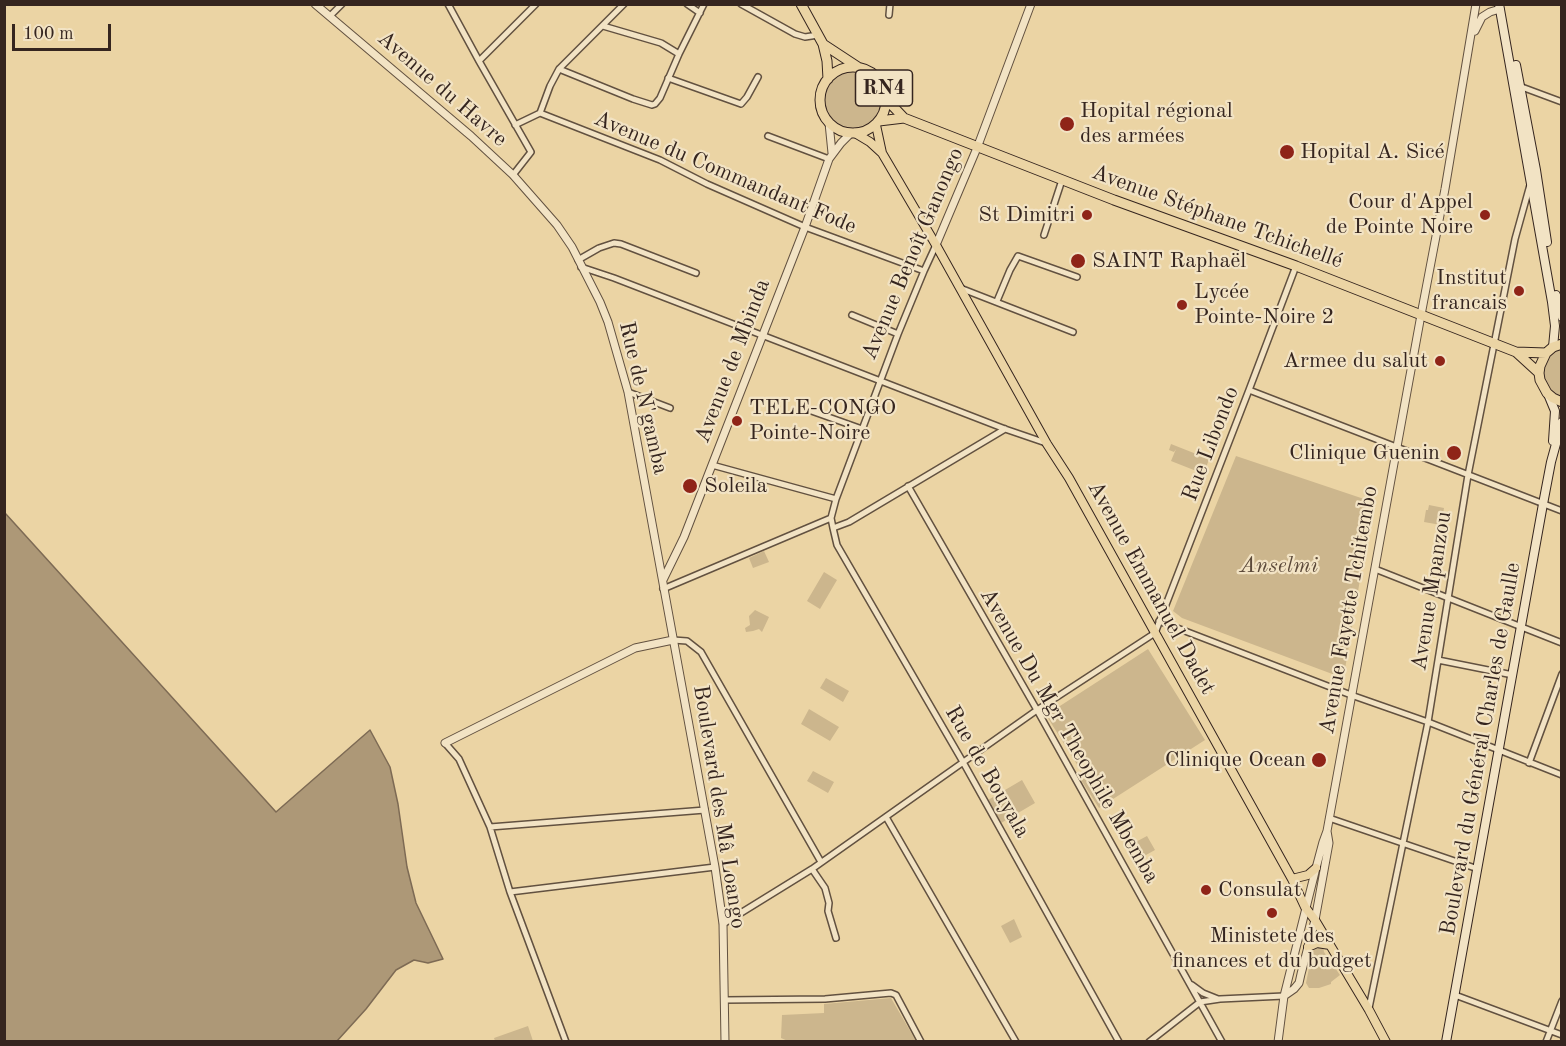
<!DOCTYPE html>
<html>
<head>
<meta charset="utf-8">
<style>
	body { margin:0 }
	#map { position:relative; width:1566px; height:1046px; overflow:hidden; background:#ebd4a4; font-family:"Old Standard TT",serif }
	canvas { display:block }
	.frame { position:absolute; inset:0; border:6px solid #35251f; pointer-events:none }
	.scale { position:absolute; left:12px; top:24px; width:99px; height:27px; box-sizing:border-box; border:3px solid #35251f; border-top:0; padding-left:8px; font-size:18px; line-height:21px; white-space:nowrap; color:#35251f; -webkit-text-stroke:4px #f2e3c4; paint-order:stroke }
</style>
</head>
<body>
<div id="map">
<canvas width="1566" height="1046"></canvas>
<div class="frame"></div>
<div class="scale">100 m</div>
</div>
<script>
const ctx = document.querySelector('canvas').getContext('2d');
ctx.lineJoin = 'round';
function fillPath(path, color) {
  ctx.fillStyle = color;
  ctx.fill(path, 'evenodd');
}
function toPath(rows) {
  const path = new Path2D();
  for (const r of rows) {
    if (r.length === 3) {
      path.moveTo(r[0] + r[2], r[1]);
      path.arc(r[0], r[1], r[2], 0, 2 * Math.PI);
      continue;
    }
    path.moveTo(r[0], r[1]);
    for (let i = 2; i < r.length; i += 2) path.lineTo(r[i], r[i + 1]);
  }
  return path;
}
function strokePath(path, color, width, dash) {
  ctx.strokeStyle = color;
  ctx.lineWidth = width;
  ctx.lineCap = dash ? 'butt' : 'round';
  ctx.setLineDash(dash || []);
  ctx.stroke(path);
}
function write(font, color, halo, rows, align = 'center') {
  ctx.font = font + ' "Old Standard TT",serif';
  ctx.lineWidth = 4.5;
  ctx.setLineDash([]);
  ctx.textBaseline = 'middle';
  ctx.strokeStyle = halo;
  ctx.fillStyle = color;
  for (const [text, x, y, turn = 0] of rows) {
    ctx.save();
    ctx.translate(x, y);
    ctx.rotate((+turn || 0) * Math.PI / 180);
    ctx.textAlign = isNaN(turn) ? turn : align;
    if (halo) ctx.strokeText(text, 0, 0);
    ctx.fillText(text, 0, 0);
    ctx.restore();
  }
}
const green = toPath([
	[852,100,30],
	[1561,347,1561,398,1550,392,1542,377,1545,360,1550,353],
	[1171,444,1209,459,1204,474,1171,461,1176,449,1174,452,1169,450],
	[1236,456,1373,502,1345,669,1335,675,1182,618,1173,611],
	[1429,505,1444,508,1441,525,1424,522,1426,510,1428,510],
	[764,551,769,562,753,568,749,558],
	[824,572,837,580,820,609,807,601],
	[755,610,769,617,762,632,759,629,753,631,746,632,745,628,750,625,749,616],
	[1148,649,1205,740,1099,808,1081,780,1093,772,1086,760,1078,766,1046,715],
	[826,678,849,691,843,702,820,688],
	[809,709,839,727,830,741,801,724],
	[813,771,834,782,828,793,807,781],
	[1022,780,1035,803,1001,823,988,800],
	[1147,836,1155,850,1137,860,1130,845],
	[1014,919,1022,937,1010,943,1001,926],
	[1316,946,1323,946,1324,952,1340,975,1331,982,1331,984,1319,988,1309,988,1306,983,1312,953],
	[891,998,916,1041,790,1042,781,1038,782,1015,824,1013,824,1004],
	[528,1026,533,1041,495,1041,494,1038]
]);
const water = toPath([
	[5,513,276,812,370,730,390,767,398,804,407,867,416,903,443,959,428,963,414,960,396,970,366,1009,337,1041,5,1041,5,513]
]);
const minor = toPath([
	[448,4,479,61,531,152,513,175],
	[687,4,700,13],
	[741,4,795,34,805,37,818,35],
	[889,15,890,4],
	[330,16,342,4],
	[603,26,661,43,679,54],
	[479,61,536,4],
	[559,69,633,99,652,105,655,104,660,98,679,54,704,4],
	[668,78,741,104,747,97,758,77],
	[1519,86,1562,102],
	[540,113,550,86,559,69,624,4],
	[515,125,540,113,660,160,707,184,805,227,924,271],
	[768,136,829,159],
	[1044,235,1062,180],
	[936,245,924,271,898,334,836,499,831,518,833,528,837,545,963,762,1119,1042],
	[578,260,599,248,614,243,621,244,696,273],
	[581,267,614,278,1005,429,1046,443],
	[960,288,1073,332],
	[997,301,1010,270,1018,256,1077,277],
	[852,315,898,334],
	[1249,390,1562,511],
	[628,392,670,408],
	[803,408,862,429],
	[712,465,836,499],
	[908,486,1037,710,1222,1042],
	[833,528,849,522,1005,429],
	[1375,569,1562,643],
	[663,589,831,518],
	[1159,621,1351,695,1428,722,1562,775],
	[673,640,687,641,701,652,821,862],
	[1438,660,1513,675],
	[445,743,459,759,490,827,510,892,566,1042],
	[1529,763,1562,674],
	[886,817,1016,1042],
	[1329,818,1478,869],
	[490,827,705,810],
	[812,869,825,888,829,903,828,911,836,938],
	[510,892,715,867],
	[723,924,812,869,1037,710,1155,633,1249,390,1296,266],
	[1192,985,1203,993,1218,999],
	[1455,995,1562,1035],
	[725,1000,825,999,891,993,896,995,921,1042],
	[1369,1008,1428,722,1468,475,1515,239,1530,185],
	[1149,1042,1200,1002,1220,999,1284,996],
	[1546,1042,1562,1001]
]);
const tertiary = toPath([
	[315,4,471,136,513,175,557,225,572,247,600,302,608,322,628,392,715,867,723,924,725,1042],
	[1475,31,1482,17,1490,12,1500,9],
	[829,123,832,153],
	[936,245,977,148,1031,4],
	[663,580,684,537,712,465,805,227,829,159,841,143,851,133],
	[445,743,635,648,673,640],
	[1284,996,1294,989,1299,983,1301,974,1315,920,1329,843,1327,831],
	[1278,1042,1284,996,1316,868,1323,842,1327,831,1421,315,1445,189,1476,4]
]);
const secondary = toPath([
	[1499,4,1552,302,1555,326,1553,347],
	[1516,65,1536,170,1547,242],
	[1556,295,1562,317],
	[1548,394,1555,411,1553,441],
	[1446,1042,1543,504,1551,462,1562,422]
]);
const primary = toPath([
	[876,125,882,153],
	[855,133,870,142,882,153,936,245,1047,444,1069,478,1292,879,1305,907,1315,920,1369,1010,1386,1042],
	[1292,879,1308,875,1316,868],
	[1308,947,1317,943,1330,945]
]);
const trunk = toPath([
	[801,4,823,44,827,61,828,79],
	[823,44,858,67],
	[853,100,33],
	[886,99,904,118,1114,200,1296,266,1516,352,1539,373],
	[879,121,904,118],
	[1562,344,1553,347,1546,353,1540,366,1539,373,1540,380,1547,393,1553,398,1562,402],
	[1516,352,1546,353]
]);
const markers = [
	[1067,124,8,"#8f2418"],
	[1287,152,8,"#8f2418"],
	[1087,215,6,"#8f2418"],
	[1485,215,6,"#8f2418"],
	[1078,261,8,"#8f2418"],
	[1519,291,6,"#8f2418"],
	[1182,305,6,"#8f2418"],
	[1440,361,6,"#8f2418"],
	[737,421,6,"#8f2418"],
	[1454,453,8,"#8f2418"],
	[690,486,8,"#8f2418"],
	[1319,760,8,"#8f2418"],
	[1206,890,6,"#8f2418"],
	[1272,913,6,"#8f2418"]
];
const shields = [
	[884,88,57]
];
const shieldNames = [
	["RN4",884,88]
];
const streetNames = [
	["Avenue du Havre",442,89,41],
	["Avenue du Commandant Fode",725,173,23],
	["Avenue Stéphane Tchichellé",1217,217,20],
	["Avenue Benoît Ganongo",913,254,-67],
	["Avenue de Mbinda",733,361,-69],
	["Rue de N'gamba",643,398,77],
	["Rue Libondo",1211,444,-69],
	["Avenue Emmanuel Dadet",1151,588,61],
	["Avenue Mpanzou",1432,591,-81],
	["Avenue Fayette Tchitembo",1349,610,-80],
	["Avenue Du Mgr Theophile Mbemba",1069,736,60],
	["Boulevard du Général Charles de Gaulle",1481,749,-80],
	["Rue de Bouyala",987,772,60],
	["Boulevard des Mâ Loango",719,807,81]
];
const poiNames = [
	["Hopital régional",1080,111],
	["des armées",1080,136],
	["Hopital A. Sicé",1300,152],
	["Cour d'Appel",1473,202,"right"],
	["de Pointe Noire",1473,227,"right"],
	["St Dimitri",1075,215,"right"],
	["SAINT Raphaël",1092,261],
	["Institut",1507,278,"right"],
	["francais",1507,303,"right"],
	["Lycée",1194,292],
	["Pointe-Noire 2",1194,317],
	["Armee du salut",1428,361,"right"],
	["TELE-CONGO",749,408],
	["Pointe-Noire",749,433],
	["Clinique Guenin",1440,453,"right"],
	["Soleila",704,486],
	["Clinique Ocean",1306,760,"right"],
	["Consulat",1218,890],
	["Ministete des",1272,936,"center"],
	["finances et du budget",1272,961,"center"]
];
const parkNames = [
	["Anselmi",1279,566]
];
fillPath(green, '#ccb68d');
fillPath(water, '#ad9877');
strokePath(water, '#7d6a54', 1.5);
strokePath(minor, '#625140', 8);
strokePath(tertiary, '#625140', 9);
strokePath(secondary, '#35251f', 10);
strokePath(primary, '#35251f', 10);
strokePath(trunk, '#35251f', 11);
strokePath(minor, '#f2e3c4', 5);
strokePath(tertiary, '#f2e3c4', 7);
strokePath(secondary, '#f2e3c4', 8);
strokePath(primary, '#ebd4a4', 8);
strokePath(trunk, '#ebd4a4', 9);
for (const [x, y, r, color] of markers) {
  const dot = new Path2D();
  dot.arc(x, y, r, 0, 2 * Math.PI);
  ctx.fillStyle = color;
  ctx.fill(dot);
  strokePath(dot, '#f2e3c4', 2);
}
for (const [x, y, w] of shields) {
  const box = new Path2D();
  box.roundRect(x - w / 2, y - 18, w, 36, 4.5);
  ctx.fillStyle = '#f2e3c4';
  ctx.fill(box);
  strokePath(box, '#35251f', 1.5);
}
write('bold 21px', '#35251f', null, shieldNames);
write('22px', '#35251f', '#f2e3c4', streetNames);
write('22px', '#35251f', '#f2e3c4', poiNames, 'left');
write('italic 22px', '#5b493a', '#f2e3c4', parkNames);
</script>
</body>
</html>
